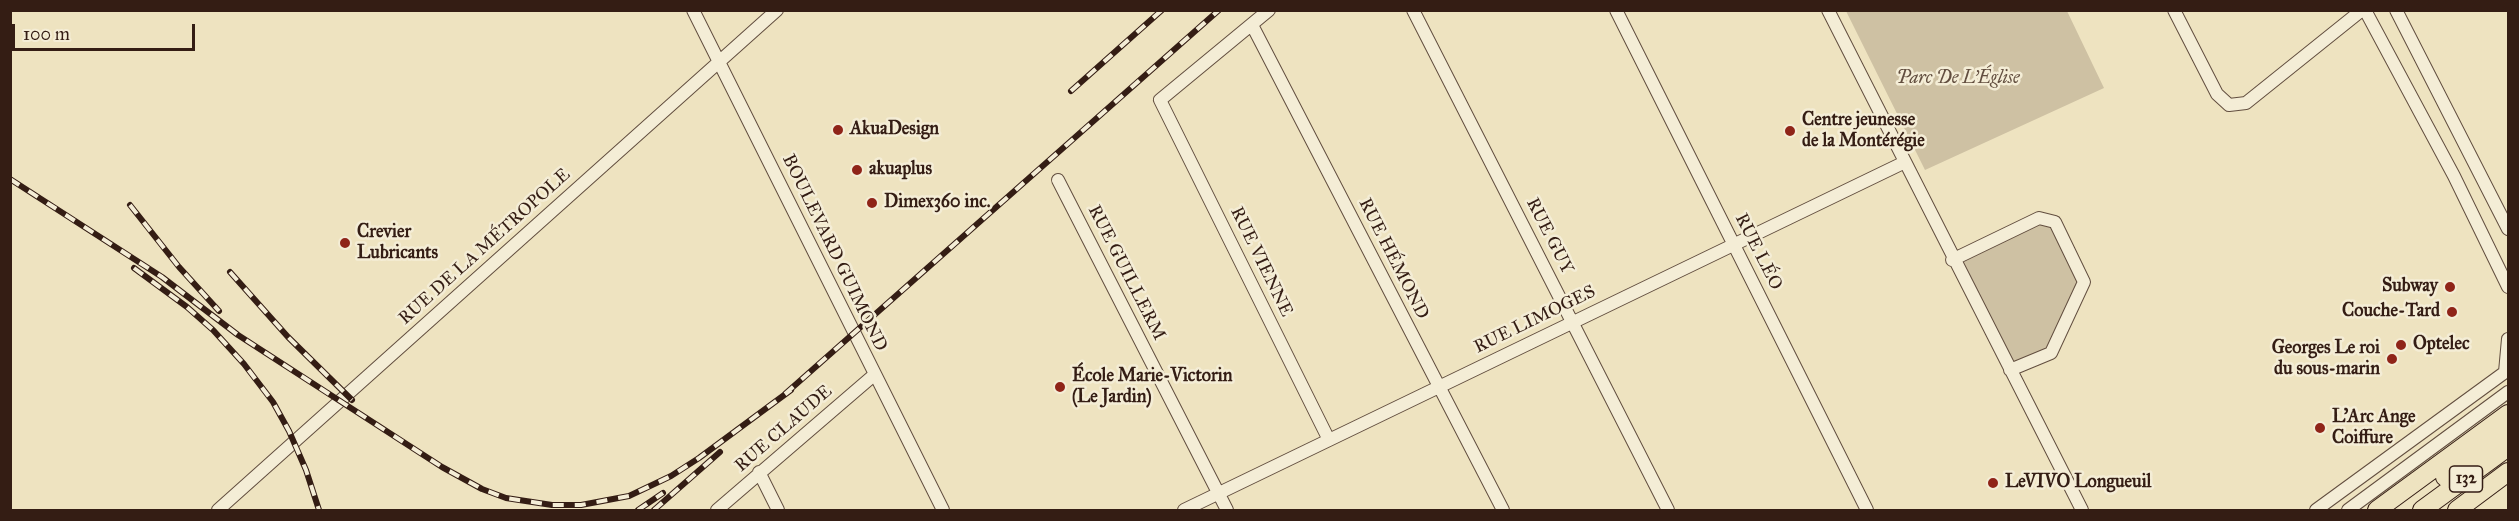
<!DOCTYPE html>
<html>
<head>
<meta charset="utf-8">
<style>
	body { margin:0 }
	#map { position:relative; width:2519px; height:521px; overflow:hidden; background:#eee3c0; font-family:"IM FELL Great Primer",serif }
	canvas { display:block }
	.frame { position:absolute; inset:0; border:12px solid #341d14; pointer-events:none }
	.scale { position:absolute; left:12px; top:24px; width:183px; height:27px; box-sizing:border-box; border:3px solid #341d14; border-top:0; padding-left:8px; font-size:18px; line-height:21px; white-space:nowrap; color:#341d14; -webkit-text-stroke:4px #f4edd6; paint-order:stroke }
</style>
</head>
<body>
<div id="map">
<canvas width="2519" height="521"></canvas>
<div class="frame"></div>
<div class="scale">100 m</div>
</div>
<script>
const ctx = document.querySelector('canvas').getContext('2d');
ctx.lineJoin = 'round';
function fillPath(path, color) {
  ctx.fillStyle = color;
  ctx.fill(path, 'evenodd');
}
function toPath(rows) {
  const path = new Path2D();
  for (const r of rows) {
    path.moveTo(r[0], r[1]);
    for (let i = 2; i < r.length; i += 2) path.lineTo(r[i], r[i + 1]);
  }
  return path;
}
function strokePath(path, color, width, dash) {
  ctx.strokeStyle = color;
  ctx.lineWidth = width;
  ctx.lineCap = dash ? 'butt' : 'round';
  ctx.setLineDash(dash || []);
  ctx.stroke(path);
}
function write(font, color, halo, rows, align = 'center') {
  ctx.font = font + ' "IM FELL Great Primer",serif';
  ctx.lineWidth = 5;
  ctx.setLineDash([]);
  ctx.textBaseline = 'middle';
  ctx.strokeStyle = halo;
  ctx.fillStyle = color;
  for (const [text, x, y, turn = 0] of rows) {
    ctx.save();
    ctx.translate(x, y);
    ctx.rotate((+turn || 0) * Math.PI / 180);
    ctx.textAlign = isNaN(turn) ? turn : align;
    if (halo) ctx.strokeText(text, 0, 0);
    ctx.fillText(text, 0, 0);
    ctx.restore();
  }
}
const green = toPath([
	[1846,11,2067,11,2104,88,1925,170],
	[2039,218,2055,222,2084,282,2051,353,2010,370,1952,260]
]);
const minor = toPath([
	[693,10,943,510],
	[1269,10,1160,100,1329,440],
	[1413,10,1668,510],
	[1616,10,1867,510],
	[1828,10,2082,510],
	[2174,10,2217,94,2229,105,2246,103,2362,10],
	[2365,10,2454,176,2508,287],
	[2396,10,2508,229],
	[1252,25,1503,510],
	[1058,180,1227,510],
	[1952,260,2039,218,2055,222,2084,282,2051,353,2010,370],
	[2505,372,2508,339],
	[759,472,778,510],
	[218,510,777,10],
	[717,510,874,375],
	[1184,510,1903,163],
	[2316,510,2508,370],
	[2348,510,2508,392]
]);
const highway = toPath([
	[2445,477,2508,430],
	[2377,510,2508,414],
	[2422,510,2508,447],
	[2457,510,2508,472]
]);
const rail = toPath([
	[1071,91,1162,10],
	[10,179,162,277,238,335,442,467,482,489,506,498,552,505,581,505,629,496,671,476,699,458,791,390],
	[130,205,179,267,219,311],
	[134,268,187,307,213,330,244,364,273,402,289,431,306,470,319,510],
	[230,272,288,337,352,400],
	[785,394,1219,10],
	[638,510,663,493],
	[654,510,720,452]
]);
const markers = [
	[838,130,6,"#8f2418"],
	[1790,131,6,"#8f2418"],
	[857,170,6,"#8f2418"],
	[872,203,6,"#8f2418"],
	[345,243,6,"#8f2418"],
	[2450,287,6,"#8f2418"],
	[2452,312,6,"#8f2418"],
	[2401,345,6,"#8f2418"],
	[2392,359,6,"#8f2418"],
	[1060,387,6,"#8f2418"],
	[2320,428,6,"#8f2418"],
	[1993,483,6,"#8f2418"]
];
const shields = [
	[2466,479,33]
];
const shieldNames = [
	["132",2466,479]
];
const parkNames = [
	["Parc De L'Église",1958,79]
];
const poiNames = [
	["Centre jeunesse",1802,121],
	["de la Montérégie",1802,142],
	["AkuaDesign",850,130],
	["akuaplus",869,170],
	["Dimex360 inc.",884,203],
	["Crevier",357,233],
	["Lubricants",357,254],
	["Subway",2438,287,"right"],
	["Couche-Tard",2440,312,"right"],
	["Optelec",2413,345],
	["Georges Le roi",2380,349,"right"],
	["du sous-marin",2380,370,"right"],
	["École Marie-Victorin",1072,377],
	["(Le Jardin)",1072,398],
	["L'Arc Ange",2332,418],
	["Coiffure",2332,439],
	["LeVIVO Longueuil",2005,483]
];
const streetNames = [
	["RUE GUY",1549,236,63],
	["RUE DE LA MÉTROPOLE",485,247,-42],
	["RUE LÉO",1758,252,63],
	["BOULEVARD GUIMOND",834,253,64],
	["RUE HÉMOND",1393,259,63],
	["RUE VIENNE",1261,262,64],
	["RUE GUILLERM",1126,273,63],
	["RUE LIMOGES",1535,320,-26],
	["RUE CLAUDE",784,429,-41]
];
fillPath(green, '#cec1a3');
strokePath(minor, '#624e3f', 14);
strokePath(highway, '#341d14', 20);
strokePath(minor, '#f4edd6', 12);
strokePath(highway, '#eee3c0', 18);
strokePath(rail, '#341d14', 6);
strokePath(rail, '#f4edd6', 4, [11]);
for (const [x, y, r, color] of markers) {
  const dot = new Path2D();
  dot.arc(x, y, r, 0, 2 * Math.PI);
  ctx.fillStyle = color;
  ctx.fill(dot);
  strokePath(dot, '#f4edd6', 2);
}
for (const [x, y, w] of shields) {
  const box = new Path2D();
  box.roundRect(x - w / 2, y - 13, w, 26, 4.5);
  ctx.fillStyle = '#f4edd6';
  ctx.fill(box);
  strokePath(box, '#341d14', 1.5);
}
write('bold 16px', '#341d14', null, shieldNames);
write('italic 18px', '#624e3f', '#f4edd6', parkNames);
write('bold 18px', '#341d14', '#f4edd6', poiNames, 'left');
write('18px', '#341d14', '#f4edd6', streetNames);
</script>
</body>
</html>
